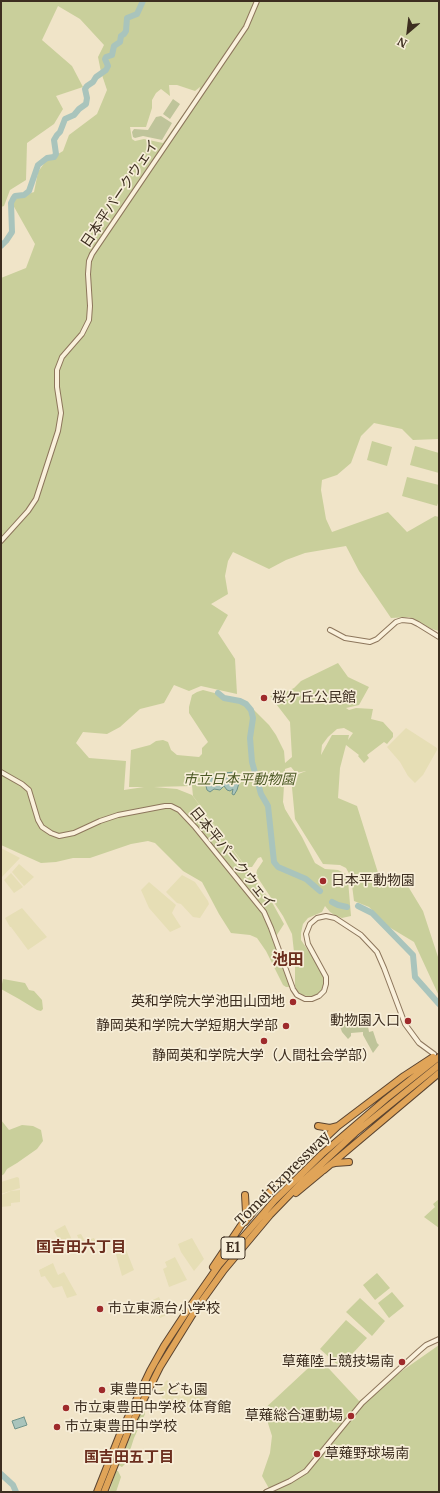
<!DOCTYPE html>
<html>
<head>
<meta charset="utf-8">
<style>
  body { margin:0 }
  #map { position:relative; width:440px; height:1493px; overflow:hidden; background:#f0e4c8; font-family:Merriweather,serif }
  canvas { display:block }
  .frame { position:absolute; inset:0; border:2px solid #3d2e20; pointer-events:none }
  .north { position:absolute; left:388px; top:12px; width:40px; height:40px; -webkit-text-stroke:3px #f7eed8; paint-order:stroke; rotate:208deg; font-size:11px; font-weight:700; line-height:16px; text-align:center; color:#3d2e20 }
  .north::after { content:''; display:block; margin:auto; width:14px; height:18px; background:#3d2e20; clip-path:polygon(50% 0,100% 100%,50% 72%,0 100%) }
</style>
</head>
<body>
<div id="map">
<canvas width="440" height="1493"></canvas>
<div class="frame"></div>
<div class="north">N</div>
</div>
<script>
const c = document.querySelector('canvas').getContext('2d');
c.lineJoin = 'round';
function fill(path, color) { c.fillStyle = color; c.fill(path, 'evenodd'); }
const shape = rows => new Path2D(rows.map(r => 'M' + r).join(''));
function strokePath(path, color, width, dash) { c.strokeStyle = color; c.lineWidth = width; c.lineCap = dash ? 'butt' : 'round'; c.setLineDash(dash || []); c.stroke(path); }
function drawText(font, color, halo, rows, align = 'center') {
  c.font = font + ' Merriweather,"Noto Sans JP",serif'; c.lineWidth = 3.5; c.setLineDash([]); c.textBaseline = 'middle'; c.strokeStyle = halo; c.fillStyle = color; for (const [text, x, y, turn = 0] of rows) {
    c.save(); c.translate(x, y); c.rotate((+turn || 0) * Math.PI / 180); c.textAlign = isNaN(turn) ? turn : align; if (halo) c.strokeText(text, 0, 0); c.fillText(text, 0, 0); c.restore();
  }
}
const farmland = shape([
  [406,728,437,748,437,750,423,775,415,783,408,776,400,762,387,747],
  [1,848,20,858,2,877,1,875],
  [19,864,34,877,24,886,12,872],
  [11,873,23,887,14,893,4,880],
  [182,875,195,882,208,901,209,904,200,918,193,917,181,904,177,903,166,892],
  [149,882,176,905,172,913,181,927,170,932,149,908,141,890],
  [22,908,47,937,28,950,11,927,10,927,5,918],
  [17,1177,19,1178,20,1188,1,1194,1,1182],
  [20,1190,20,1202,11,1203,11,1206,1,1207,1,1195,11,1191],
  [65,1225,74,1244,64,1249,54,1231],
  [81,1234,85,1241,94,1238,97,1245,83,1250,77,1235],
  [192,1238,204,1259,194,1271,181,1252,178,1244],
  [125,1247,134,1270,122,1276,115,1251],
  [175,1257,187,1280,169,1287,163,1269,167,1267,165,1262],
  [53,1263,57,1273,46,1278,45,1276,41,1277,39,1270],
  [64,1272,77,1295,67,1298,62,1286,53,1288,46,1278,57,1273,58,1275],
  [159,1297,167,1315,160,1318,151,1301],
  [167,1380,181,1397,187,1392,191,1395,200,1388,207,1397,197,1404,200,1410,191,1415,184,1402,176,1406,175,1405,168,1408,159,1392,162,1385]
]);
const green = shape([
  [1,1,439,1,439,439,413,440,402,429,374,423,361,436,351,463,337,475,322,480,321,490,326,519,332,532,388,512,407,532,435,516,439,517,439,631,432,629,409,617,391,618,359,571,346,546,305,553,286,560,269,569,233,552,228,561,225,576,228,594,211,604,228,615,218,633,235,659,237,694,201,686,189,691,174,685,164,703,140,709,120,727,107,734,83,732,76,743,89,758,126,761,124,790,144,787,129,787,131,750,150,745,156,741,163,740,168,742,171,750,177,755,199,757,202,754,202,748,208,742,193,719,189,713,189,707,192,695,197,692,203,690,245,701,269,725,276,735,284,751,285,763,292,757,290,722,270,696,286,692,294,688,301,681,338,663,348,677,369,687,359,705,346,708,349,710,356,708,373,709,371,719,383,722,393,733,393,737,387,744,384,742,367,755,369,758,364,763,358,756,359,755,346,745,340,768,338,798,357,806,380,879,403,878,423,911,439,960,439,996,414,942,389,927,369,907,354,901,351,877,346,868,340,865,323,864,295,819,291,777,306,771,296,773,291,767,285,769,283,802,285,809,302,837,315,863,325,869,338,870,346,874,348,880,351,916,342,918,336,916,330,912,325,906,322,912,308,918,303,924,301,933,301,940,320,968,323,974,324,983,321,992,311,997,303,995,298,992,295,986,295,961,292,934,283,916,256,875,257,870,263,861,261,857,258,858,252,867,246,867,193,796,192,786,154,787,177,789,192,795,273,904,284,924,273,941,289,984,289,987,286,987,283,985,266,951,257,938,250,935,231,933,219,914,202,882,183,871,155,843,148,841,131,844,90,858,73,858,56,862,41,863,1,845,1,278,26,268,35,244,13,205,14,199,34,192,38,172,45,162,63,151,69,135,97,114,107,90,101,72,98,57,104,45,80,19,58,6,42,40,72,66,83,87,56,96,63,109,54,124,27,143,26,180,10,190,4,206,1,207],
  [169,85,177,85,195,91,200,87,199,92,163,143,144,139,135,141,132,139,130,127,146,127,152,108,152,100,156,93,161,89,170,96],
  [344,728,353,733,348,740,349,735,332,735,321,755,322,745,328,737,337,729],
  [372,441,392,447,387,466,367,460],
  [415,446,439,453,439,473,410,465],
  [407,477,439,485,439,500,437,506,402,496],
  [3,979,25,983,29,990,34,991,42,1000,43,1009,41,1011,37,1010,19,999,1,989],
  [1,1120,9,1130,22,1125,33,1126,41,1130,43,1141,37,1149,17,1163,7,1169,4,1174,1,1176],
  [439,1199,439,1228,424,1217,435,1207,433,1204],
  [377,1273,390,1288,375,1300,363,1285],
  [392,1292,404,1306,389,1318,378,1303],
  [360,1298,385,1321,372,1336,346,1312],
  [346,1320,367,1338,340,1367,320,1349],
  [439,1345,439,1492,271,1492,262,1476,270,1453,272,1436,267,1420,260,1413,319,1358,359,1401],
  [142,1410,144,1410,145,1414,134,1438,126,1463,122,1467,118,1465],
  [116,1471,118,1471,121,1477,116,1492,109,1492]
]);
const cemetery = shape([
  [173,99,180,104,170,119,163,114],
  [161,116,172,123,162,140,143,136,135,138,133,137,132,132,134,129,148,130,156,117],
  [349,1014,358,1016,366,1015,369,1032,373,1031,377,1043,379,1045,373,1053,363,1035,363,1032,351,1033,351,1036,348,1039,342,1032,339,1024,346,1019]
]);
const water = shape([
  [235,772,238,775,239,783,237,790,234,795,232,794,233,789,230,791,227,790,224,786,220,790,214,789,210,792,207,790,206,786,208,777,214,774,235,772],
  [24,1417,27,1425,15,1429,12,1421,24,1417]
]);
const river = shape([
  [1,246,6,241,12,232,11,203,13,199,15,196,24,195,29,191,38,165,47,158,54,157,56,154,54,140,57,135,60,132,65,119,74,115,79,109,86,104,87,98,85,89,87,86,93,82,96,77,106,70,108,66,105,59,106,57,112,55,114,46,120,42,121,36,124,34,126,31,127,18,137,14,143,1],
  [218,693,224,698,240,701,246,704,251,710,253,718,250,738,252,762,261,794,268,806,274,862,278,867,306,879,320,891],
  [332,902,338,905,347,907],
  [358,906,372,913,413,955,415,977,439,1004],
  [1,1474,13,1485,16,1492]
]);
const minor = shape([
  [1,541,28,511,36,499,58,431,61,413,57,387,57,370,62,357,82,334,89,320,90,306,88,274,89,261,92,254,246,27,257,1],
  [330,630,345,638,370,642,377,639,396,622,402,620,412,621,418,624,439,637],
  [1,772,22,784,29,790,38,820,42,827,51,833,59,836,74,833,100,821,118,815,165,806,171,806,179,810,195,827,264,912,271,928,293,989,297,995,305,999,312,999,319,996,324,991,326,984,326,977,308,944,306,934,310,924,317,918,326,916,335,918,361,935,377,952,384,968,405,1024,419,1043,434,1054],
  [266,1492,290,1481,306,1471,362,1403,419,1351,426,1345,439,1339]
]);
const highway = shape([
  [318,1126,330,1128,338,1126,404,1076,433,1057],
  [324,1170,439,1073],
  [296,1193,331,1164,335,1163,349,1162],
  [245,1222,267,1195,287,1174,338,1126],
  [213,1267,244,1221,246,1212,245,1195],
  [97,1492,120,1434,150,1371,164,1346,189,1308,219,1265,275,1200,322,1154,386,1099,439,1057],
  [104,1492,129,1429,160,1367,196,1309,224,1270,270,1215,302,1182,355,1133,439,1065]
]);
const markers = [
  [264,698,4,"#9e2a2b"],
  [323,881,4,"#9e2a2b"],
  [293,1002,4,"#9e2a2b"],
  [408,1021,4,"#9e2a2b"],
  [286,1026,4,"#9e2a2b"],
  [264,1041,4,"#9e2a2b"],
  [100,1309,4,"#9e2a2b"],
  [402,1362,4,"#9e2a2b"],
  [102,1390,4,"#9e2a2b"],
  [66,1408,4,"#9e2a2b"],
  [351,1416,4,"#9e2a2b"],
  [57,1427,4,"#9e2a2b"],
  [317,1454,4,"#9e2a2b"]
];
const shields = [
  [233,1248,24]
];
const shieldNames = [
  ["E1",233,1248]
];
const streetNames = [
  ["日本平パークウェイ",120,194,-56],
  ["日本平パークウェイ",232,858,51],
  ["Tomei Expressway",283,1179,-45]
];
const poiNames = [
  ["桜ケ丘公民館",272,698],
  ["日本平動物園",331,881],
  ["英和学院大学池田山団地",285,1002,"right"],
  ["動物園入口",400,1021,"right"],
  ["静岡英和学院大学短期大学部",278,1026,"right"],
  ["静岡英和学院大学（人間社会学部）",264,1056,"center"],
  ["市立東源台小学校",108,1309],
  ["草薙陸上競技場南",394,1362,"right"],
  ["東豊田こども園",110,1390],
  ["市立東豊田中学校 体育館",74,1408],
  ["草薙総合運動場",343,1416,"right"],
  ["市立東豊田中学校",65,1427],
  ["草薙野球場南",325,1454]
];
const parkNames = [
  ["市立日本平動物園",239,780]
];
const neighbourhoodNames = [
  ["国吉田六丁目",81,1248],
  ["国吉田五丁目",129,1458]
];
const quarterNames = [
  ["池田",288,960]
];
fill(farmland, '#e6deb5');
fill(green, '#c9cf9b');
fill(cemetery, '#bfc49a');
fill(water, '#a9c4bc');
strokePath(water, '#6f938a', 1);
strokePath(river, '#a9c4bc', 6);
strokePath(minor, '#8d765c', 6);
strokePath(highway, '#5b4430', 8);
strokePath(minor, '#faf1dc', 4);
strokePath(highway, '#e0a458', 6);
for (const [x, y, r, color] of markers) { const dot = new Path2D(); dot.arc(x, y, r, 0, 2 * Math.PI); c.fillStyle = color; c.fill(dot); strokePath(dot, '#f7eed8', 1.5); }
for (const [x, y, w] of shields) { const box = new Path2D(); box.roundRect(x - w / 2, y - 11, w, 22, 3); c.fillStyle = '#f7eed8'; c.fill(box); strokePath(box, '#3d2e20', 1); }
drawText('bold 13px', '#3d2e20', null, shieldNames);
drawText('14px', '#3d2e20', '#f7eed8', streetNames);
drawText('14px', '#3d2e20', '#f7eed8', poiNames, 'left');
drawText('italic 14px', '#4d5a26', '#f7eed8', parkNames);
drawText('bold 15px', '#6b2e1e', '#f7eed8', neighbourhoodNames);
drawText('bold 16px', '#6b2e1e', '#f7eed8', quarterNames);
</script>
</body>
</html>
